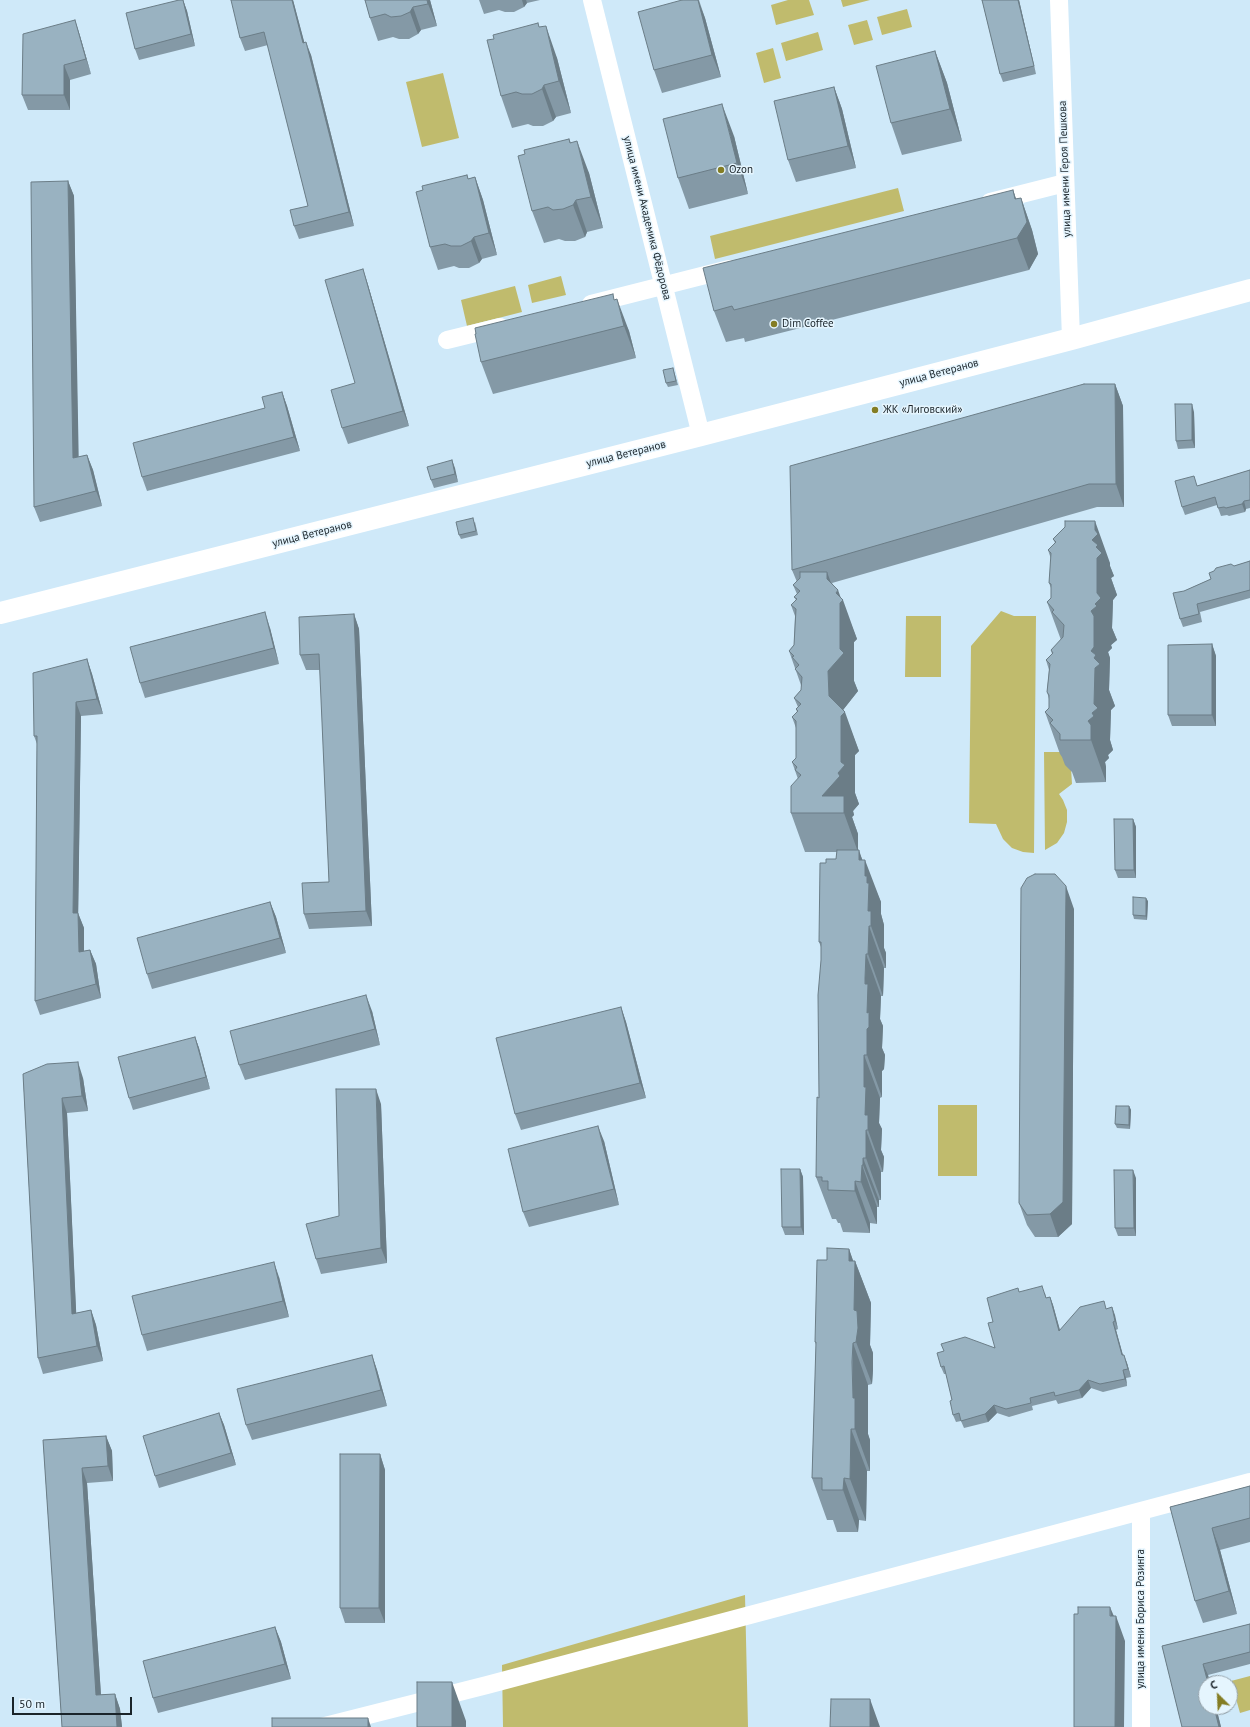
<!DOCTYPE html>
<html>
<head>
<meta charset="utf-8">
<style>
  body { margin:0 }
  #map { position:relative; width:1250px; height:1727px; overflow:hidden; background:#cfe9f9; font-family:"PT Sans",sans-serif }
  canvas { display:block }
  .north { position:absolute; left:1198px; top:1675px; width:40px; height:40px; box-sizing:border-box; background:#e5f5fe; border:1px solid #94a1a9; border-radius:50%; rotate:336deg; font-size:11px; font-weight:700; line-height:16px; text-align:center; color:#1a242a }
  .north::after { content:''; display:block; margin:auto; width:14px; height:18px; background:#847d24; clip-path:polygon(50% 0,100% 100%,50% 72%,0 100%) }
  .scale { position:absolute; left:12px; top:1697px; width:120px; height:18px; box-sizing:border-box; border:2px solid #1a242a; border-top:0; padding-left:5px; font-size:12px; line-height:14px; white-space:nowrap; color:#1a242a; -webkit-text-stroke:3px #e5f5fe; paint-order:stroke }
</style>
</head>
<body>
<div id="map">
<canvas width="1250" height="1727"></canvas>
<div class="north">С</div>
<div class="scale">50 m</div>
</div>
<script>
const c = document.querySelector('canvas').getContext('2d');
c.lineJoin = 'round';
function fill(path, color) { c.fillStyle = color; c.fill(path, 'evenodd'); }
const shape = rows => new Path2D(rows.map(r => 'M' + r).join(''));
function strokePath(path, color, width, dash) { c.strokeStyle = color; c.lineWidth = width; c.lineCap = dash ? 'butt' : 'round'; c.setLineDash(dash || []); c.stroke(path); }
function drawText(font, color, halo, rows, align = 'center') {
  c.font = font + ' "PT Sans",sans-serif'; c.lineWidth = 3; c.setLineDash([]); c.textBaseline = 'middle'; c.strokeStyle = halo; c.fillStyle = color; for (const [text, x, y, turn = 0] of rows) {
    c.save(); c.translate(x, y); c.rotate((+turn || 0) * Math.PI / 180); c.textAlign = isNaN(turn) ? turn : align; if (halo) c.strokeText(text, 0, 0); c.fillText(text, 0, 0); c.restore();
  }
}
const green = shape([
  [788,0,809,0,814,15,776,25,771,5],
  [841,0,870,0,843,7],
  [907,9,912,27,882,35,877,17],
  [867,20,873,40,854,45,848,25],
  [818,32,823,50,786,61,781,43],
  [773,48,781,78,764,83,756,53],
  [443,73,459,138,422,147,406,82],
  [898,188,904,211,715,259,710,236],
  [561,276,566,295,532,303,528,285],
  [515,286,522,312,467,326,461,300],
  [1001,611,1014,616,1036,616,1034,853,1023,852,1012,848,1003,839,996,824,969,823,971,646],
  [906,616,941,616,941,677,905,677],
  [1044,752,1070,752,1072,784,1059,794,1063,800,1067,810,1067,822,1064,833,1057,843,1045,850],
  [938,1105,977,1105,977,1176,938,1176],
  [745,1595,748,1727,503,1727,502,1665],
  [1250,1676,1250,1710,1240,1713,1231,1681]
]);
const minor = shape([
  [592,0,701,435],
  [1059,0,1071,339],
  [990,202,1065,183],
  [591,304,729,269],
  [447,340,500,327],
  [1141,1511,1141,1727],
  [321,1727,487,1685,1250,1482]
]);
const tertiary = shape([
  [0,613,701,435,1071,339,1250,290]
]);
const wall = shape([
  [183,0,187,11,195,46,139,60,135,49],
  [293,0,304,42,311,55,354,226,299,239,294,226,308,206,268,45,245,51,240,38],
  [365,0,430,0,437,26,421,30,418,34,409,39,399,39,393,37,378,41,370,18],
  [479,0,540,0,527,3,524,7,514,12,505,12,499,10,484,14],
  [682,0,699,0,705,18,721,77,662,93,654,70],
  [982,0,1019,0,1036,74,1003,82,1000,74],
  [75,20,80,36,91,74,70,80,70,110,28,110,22,95],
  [539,27,557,58,571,113,556,117,553,121,543,126,533,126,528,124,512,128,501,96],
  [935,51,947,83,962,141,902,155,891,123],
  [834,87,842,109,856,168,796,182,788,160],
  [734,136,748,194,689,209,678,178],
  [569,139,571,143,589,173,603,228,587,232,585,237,575,241,565,241,559,239,544,243,532,211,525,154],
  [467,175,468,179,475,177,483,200,497,255,482,259,479,263,469,268,459,268,454,266,438,270,430,247,423,190],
  [68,181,74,196,78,457,87,455,93,470,102,506,40,522,34,507],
  [1013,190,1016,199,1021,198,1032,230,1038,254,1029,270,745,342,744,338,726,342,714,311],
  [363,269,368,285,409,426,348,444,342,428,355,383],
  [614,300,629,331,636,358,493,394,481,362],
  [673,368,678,385,668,387,666,383],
  [1115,384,1123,406,1124,507,1097,507,832,583,841,599,857,639,854,642,854,681,858,691,843,710,859,751,855,755,855,793,859,804,853,811,854,815,852,817,858,834,858,850,881,902,881,914,884,925,884,948,886,953,886,968,884,968,883,996,881,996,880,1019,883,1026,882,1048,885,1055,884,1069,882,1071,882,1097,880,1098,879,1123,882,1129,881,1150,884,1157,883,1172,881,1172,881,1200,879,1200,879,1207,877,1207,877,1224,870,1223,870,1233,843,1232,840,1223,838,1223,836,1219,832,1219,816,1177,819,1098,821,960,821,947,819,942,826,863,836,859,837,852,805,852,791,813,798,779,792,762,796,758,796,728,792,717,797,712,796,709,798,707,794,698,801,690,802,688,789,651,794,645,795,616,791,605,796,600,794,597,797,594,793,585,797,582,792,570],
  [282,392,287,406,300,451,147,491,142,477,265,408],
  [1194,412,1195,448,1178,449,1176,441],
  [452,460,458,482,434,488,431,480],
  [1250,470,1250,508,1246,509,1245,512,1229,516,1227,515,1221,516,1217,505,1185,515,1182,507,1197,486],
  [475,522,478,535,461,539,459,535],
  [1053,539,1110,563,1110,566,1114,576,1111,578,1117,595,1113,600,1112,628,1117,640,1111,645,1112,648,1108,652,1110,658,1109,690,1115,706,1111,710,1110,740,1113,750,1108,755,1109,758,1105,762,1106,767,1106,782,1076,783,1072,772,1065,765,1062,757,1060,754,1045,712,1049,708,1049,699,1047,692,1049,670,1046,660,1052,654,1051,650,1061,640,1047,602,1051,598,1051,588,1049,583,1051,559,1048,550,1055,543],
  [1250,561,1250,598,1200,612,1202,622,1183,627,1180,619,1184,591,1211,579,1234,566],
  [354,614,359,629,372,926,309,929,304,914,329,882,320,670,306,670,300,655],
  [270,628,279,664,145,698,140,683],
  [1212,644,1216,656,1216,726,1172,726,1168,715],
  [87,659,92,674,103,714,81,716,78,913,84,928,84,951,90,950,96,964,101,998,40,1015,35,1001,37,744,34,736],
  [1133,819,1136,827,1136,878,1118,878,1115,870],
  [1148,901,1147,920,1134,919,1133,915],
  [270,902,276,917,286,953,152,989,147,974],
  [1074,909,1072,1224,1058,1237,1035,1237,1027,1225,1019,1203],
  [621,1007,626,1022,646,1098,521,1130,515,1114],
  [372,1011,380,1045,245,1080,239,1065],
  [195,1037,199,1048,210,1089,133,1110,129,1098],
  [23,1074,83,1078,88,1111,67,1113,76,1313,91,1310,96,1325,103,1361,43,1374,38,1358],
  [381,1104,387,1263,321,1274,316,1259,339,1216],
  [1129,1106,1131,1110,1130,1129,1117,1128,1115,1124],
  [604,1141,619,1205,529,1227,523,1212],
  [800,1169,803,1177,804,1235,785,1235,782,1227],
  [1136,1178,1136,1236,1118,1236,1115,1228],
  [849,1249,853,1261,855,1261,871,1303,870,1345,873,1353,873,1370,872,1384,868,1385,868,1434,870,1440,870,1471,867,1471,866,1521,859,1520,858,1532,837,1532,833,1520,827,1520,812,1478,816,1345,815,1342,827,1260],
  [279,1277,289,1317,147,1351,142,1335],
  [1019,1292,1045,1293,1046,1298,1050,1297,1053,1305,1060,1330,1107,1309,1112,1307,1118,1329,1116,1330,1123,1355,1127,1363,1131,1377,1126,1378,1127,1386,1103,1392,1091,1388,1082,1398,1058,1404,1056,1400,1032,1406,1033,1410,1009,1417,997,1413,988,1422,964,1428,961,1421,956,1422,953,1415,952,1400,946,1374,944,1374,941,1367,995,1348,993,1322],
  [372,1355,377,1370,387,1406,252,1440,246,1425],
  [219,1413,224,1425,236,1465,159,1488,155,1476],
  [106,1436,112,1451,113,1481,87,1483,101,1695,115,1694,120,1709,122,1727,62,1727,43,1440],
  [380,1454,385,1470,385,1623,345,1623,340,1608],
  [1250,1486,1250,1542,1220,1550,1237,1614,1203,1623,1195,1601,1170,1507],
  [1250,1624,1250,1664,1208,1675,1210,1683,1206,1683,1216,1707,1221,1727,1182,1727,1162,1646],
  [275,1627,281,1642,291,1679,158,1713,153,1698]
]);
const shadedWall = shape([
  [183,0,187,11,195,46,191,34],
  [292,0,293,0,308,56,303,43],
  [427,0,430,0,437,26,428,4],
  [522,0,526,0,527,3,524,7],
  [698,0,705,18,721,77,712,55],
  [1018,0,1019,0,1036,74,1034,66],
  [413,7,421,30,418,34,410,12],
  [75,20,80,36,91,74,86,59],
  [546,26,557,58,571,113,559,81],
  [306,42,311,55,354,226,349,212],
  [935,51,947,83,962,141,950,109],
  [64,65,70,80,70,110,64,95],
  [544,85,556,117,553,121,542,89],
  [834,87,842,109,856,168,848,146],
  [722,104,734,136,748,194,737,163],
  [577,141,589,173,603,228,591,197],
  [475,177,483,200,497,255,489,233],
  [68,181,74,196,79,474,73,458],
  [1013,190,1024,222,1021,198,1032,230,1038,254,1029,270,1017,238,1015,199],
  [576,200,587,232,585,237,573,205],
  [474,237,482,259,479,263,471,241],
  [363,269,368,285,409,426,403,411],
  [617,299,629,331,636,358,624,326],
  [1115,384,1123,406,1124,507,1116,484],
  [282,392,287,406,300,451,294,437],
  [1192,404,1194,412,1195,448,1192,440],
  [87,455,93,470,102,506,96,491],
  [452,460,455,468,458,482,455,474],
  [1244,501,1246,509,1245,512,1242,504],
  [1095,521,1110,563,1110,566,1114,576,1111,578,1117,595,1113,600,1112,628,1117,640,1111,645,1112,648,1108,652,1110,658,1109,690,1115,706,1111,710,1110,740,1113,750,1108,755,1109,758,1105,762,1106,767,1106,782,1091,740,1088,721,1092,713,1094,704,1091,651,1091,611,1095,604,1097,593,1092,540,1095,530],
  [827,572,840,607,836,593,838,590,842,601,843,600,857,639,854,642,854,681,858,691,843,710,845,712,859,751,855,755,855,793,859,804,853,811,854,815,852,817,858,834,858,852,844,813,822,796,838,773,841,762,829,696,828,671,840,649,827,579],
  [265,612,270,628,279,664,274,648],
  [354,614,359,629,372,926,366,911],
  [1212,644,1216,656,1216,726,1212,715],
  [87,659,92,674,103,714,97,699],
  [76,702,81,716,78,928,73,913],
  [1133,819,1136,827,1136,878,1134,870],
  [859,850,865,868,865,860,881,902,881,914,884,925,884,948,886,953,886,968,871,926,868,911,867,883,859,860],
  [1066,886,1074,909,1072,1224,1058,1237,1050,1214],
  [1146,898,1148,901,1147,920,1146,916],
  [270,902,276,917,286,953,280,938],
  [78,913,84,928,84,967,79,952],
  [869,926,884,968,883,996,868,954],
  [90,950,96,964,101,998,96,984],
  [866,954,881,996,880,1019,883,1026,882,1048,885,1055,884,1069,882,1071,882,1097,867,1055,867,1013,865,978],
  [366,995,372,1011,380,1045,375,1029],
  [621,1007,626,1022,646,1098,640,1083],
  [195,1037,199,1048,210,1089,206,1077],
  [864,1055,880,1098,879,1123,882,1129,881,1150,884,1157,883,1172,868,1130,865,1115,864,1087],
  [78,1062,83,1078,88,1111,82,1096],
  [376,1089,381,1104,387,1263,381,1248],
  [62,1098,67,1113,77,1330,72,1314],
  [1129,1106,1131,1110,1130,1129,1129,1125],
  [598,1126,604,1141,619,1205,614,1189],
  [866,1130,881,1172,881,1200,866,1158],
  [863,1158,879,1200,879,1207,863,1165],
  [862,1165,877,1207,877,1224,861,1182],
  [800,1169,803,1177,804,1235,801,1227],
  [1133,1170,1136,1178,1136,1236,1134,1228],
  [855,1181,870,1223,870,1233,855,1191],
  [849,1249,855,1266,855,1261,871,1303,870,1345,873,1353,873,1370,872,1384,856,1342,854,1310,849,1261],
  [274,1262,279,1277,289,1317,283,1301],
  [1050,1297,1053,1305,1062,1338,1059,1331],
  [1112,1307,1115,1315,1118,1329,1115,1321],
  [91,1310,96,1325,103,1361,97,1346],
  [1113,1322,1116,1330,1125,1363,1122,1355],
  [853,1343,868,1385,868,1434,870,1440,870,1471,855,1429,853,1398],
  [372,1355,377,1370,387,1406,381,1390],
  [1124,1355,1127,1363,1131,1377,1128,1369],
  [1123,1370,1126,1378,1127,1386,1125,1379],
  [1088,1380,1091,1388,1082,1398,1079,1390],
  [994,1405,997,1413,988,1422,985,1414],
  [219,1413,224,1425,236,1465,231,1453],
  [851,1429,867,1471,866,1521,850,1479],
  [106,1436,112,1451,113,1481,108,1466],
  [380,1454,385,1470,385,1623,379,1608],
  [82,1468,87,1483,102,1711,96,1695],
  [844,1478,859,1520,858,1532,843,1490],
  [1212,1528,1220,1550,1237,1614,1229,1591],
  [1110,1607,1116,1621,1116,1616,1125,1641,1124,1727,1115,1727],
  [275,1627,281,1642,291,1679,285,1664],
  [1203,1664,1208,1675,1210,1683,1208,1683],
  [452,1682,466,1721,466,1727,452,1727],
  [115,1694,120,1709,122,1727,117,1727],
  [870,1699,880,1727,870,1727],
  [1214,1707,1216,1707,1221,1727,1219,1727],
  [368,1718,371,1727,368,1727]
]);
const building = shape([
  [179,0,183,0,191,34,135,49,126,13,179,0],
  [231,0,292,0,303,43,306,42,349,212,294,226,290,210,308,206,264,32,240,38,231,0],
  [365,0,427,0,428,4,413,7,410,12,401,16,391,17,385,14,370,18,365,0],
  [682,0,698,0,712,55,654,70,638,12,682,0],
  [982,0,1018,0,1034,66,1000,74,982,0],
  [75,20,86,59,64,65,64,95,22,95,23,34,75,20],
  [538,23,539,27,546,26,559,81,544,85,542,89,532,94,522,94,516,92,501,96,487,40,494,39,493,35,538,23],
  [935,51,950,109,891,123,876,66,935,51],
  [834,87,848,146,788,160,774,101,834,87],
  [722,104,737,163,678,178,663,119,722,104],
  [569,139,570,143,577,141,591,197,576,200,573,205,563,209,553,210,548,207,532,211,518,156,525,154,524,150,569,139],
  [467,175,468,179,475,177,489,233,474,237,471,241,461,246,451,246,445,244,430,247,416,192,423,190,422,186,467,175],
  [68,181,73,458,87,455,96,491,34,507,31,182,68,181],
  [1013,190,1015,199,1021,198,1027,222,1017,238,734,310,732,306,714,311,703,268,1013,190],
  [363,269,403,411,342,428,331,390,355,383,325,280,363,269],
  [613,294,614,300,617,299,624,326,481,362,475,334,476,334,475,328,613,294],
  [673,368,676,381,666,383,663,370,673,368],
  [1084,384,1115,384,1116,484,1089,484,792,570,790,466,1084,384],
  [282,392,294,437,142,477,133,443,265,408,262,397,282,392],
  [1175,404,1192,404,1192,440,1176,441,1175,404],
  [452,460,455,474,431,480,427,467,452,460],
  [1250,470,1250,500,1244,501,1242,504,1226,508,1224,507,1218,508,1215,497,1182,507,1175,481,1194,476,1197,486,1250,470],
  [473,518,476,531,459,535,456,522,473,518],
  [1065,521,1095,521,1095,530,1098,534,1092,540,1098,545,1096,547,1102,553,1097,558,1097,593,1101,598,1095,604,1097,606,1091,611,1094,616,1094,647,1091,651,1096,655,1094,658,1100,664,1095,668,1094,704,1098,708,1092,713,1094,716,1088,721,1091,725,1091,740,1060,740,1060,734,1050,723,1053,720,1045,712,1049,708,1049,695,1047,692,1050,664,1046,660,1053,653,1051,650,1063,637,1064,625,1052,612,1054,610,1047,602,1051,598,1051,584,1049,583,1051,553,1048,550,1056,542,1053,539,1065,527,1065,521],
  [1250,561,1250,590,1197,604,1199,614,1180,619,1173,593,1184,591,1211,579,1209,573,1214,571,1216,568,1231,564,1234,566,1250,561],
  [800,572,827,572,827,579,838,590,836,593,843,600,840,603,840,649,844,653,828,671,829,696,845,712,841,716,841,762,845,765,838,773,840,776,822,796,844,796,844,813,791,813,791,786,801,775,795,770,797,767,792,762,796,758,796,721,792,717,798,711,796,709,801,704,794,698,801,690,802,677,795,669,799,665,792,657,794,656,789,651,794,645,796,609,791,605,797,599,794,597,800,591,793,585,800,578,800,572],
  [265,612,274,648,140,683,130,647,265,612],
  [354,614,366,911,304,914,302,883,329,882,319,654,300,655,299,617,354,614],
  [1212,644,1212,715,1168,715,1168,645,1212,644],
  [87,659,97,699,76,702,73,913,78,913,79,952,90,950,96,984,35,1001,37,736,34,736,33,673,87,659],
  [1114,819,1133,819,1134,870,1115,870,1114,819],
  [837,850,859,850,859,860,865,860,865,876,867,876,867,883,869,883,868,911,871,911,871,926,869,926,868,954,866,954,865,978,865,984,868,984,867,1013,869,1012,869,1027,867,1029,867,1055,864,1055,864,1087,866,1087,865,1115,868,1115,868,1130,866,1130,866,1158,863,1158,863,1165,862,1165,861,1182,855,1181,855,1191,828,1190,828,1181,822,1181,822,1177,816,1177,817,1097,819,1098,818,995,821,960,821,942,819,942,820,863,826,863,826,859,836,859,837,850],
  [1035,874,1055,874,1066,886,1063,1202,1050,1214,1027,1215,1019,1203,1021,888,1027,878,1035,874],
  [1133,897,1146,898,1146,916,1133,915,1133,897],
  [270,902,280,938,147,974,137,938,270,902],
  [366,995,375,1029,239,1065,230,1031,366,995],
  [621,1007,640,1083,515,1114,496,1038,621,1007],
  [195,1037,206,1077,129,1098,118,1057,195,1037],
  [78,1062,82,1096,62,1098,72,1314,91,1310,97,1346,38,1358,23,1074,47,1064,78,1062],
  [336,1089,376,1089,381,1248,316,1259,306,1224,339,1216,336,1089],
  [1116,1106,1129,1106,1129,1125,1115,1124,1116,1106],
  [598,1126,614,1189,523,1212,508,1149,598,1126],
  [781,1169,800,1169,801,1227,782,1227,781,1169],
  [1114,1170,1133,1170,1134,1228,1115,1228,1114,1170],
  [827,1248,849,1249,849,1261,855,1261,854,1310,857,1311,858,1328,856,1342,853,1343,852,1362,853,1398,855,1398,855,1429,851,1429,850,1479,844,1478,843,1490,822,1490,822,1478,812,1478,816,1342,815,1342,817,1260,827,1260,827,1248],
  [274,1262,283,1301,142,1335,132,1296,274,1262],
  [1042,1286,1046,1298,1050,1297,1059,1331,1080,1307,1104,1301,1106,1309,1112,1307,1115,1321,1113,1322,1122,1355,1124,1355,1128,1369,1123,1370,1125,1379,1100,1384,1088,1380,1079,1390,1055,1396,1054,1392,1030,1398,1031,1403,1006,1409,994,1405,985,1414,961,1421,959,1413,953,1415,950,1401,952,1400,944,1366,941,1367,937,1353,944,1351,941,1344,965,1337,995,1348,988,1323,993,1322,987,1298,1018,1288,1019,1292,1042,1286],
  [372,1355,381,1390,246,1425,237,1389,372,1355],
  [219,1413,231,1453,155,1476,143,1436,219,1413],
  [106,1436,108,1466,82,1468,96,1695,115,1694,117,1727,62,1727,43,1440,106,1436],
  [340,1454,380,1454,379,1608,340,1608,340,1454],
  [1250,1486,1250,1518,1212,1528,1229,1591,1195,1601,1170,1507,1250,1486],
  [1078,1607,1110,1607,1110,1616,1116,1616,1115,1727,1074,1727,1074,1614,1078,1614,1078,1607],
  [1250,1624,1250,1652,1203,1664,1208,1683,1206,1683,1206,1707,1214,1707,1219,1727,1182,1727,1162,1646,1250,1624],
  [275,1627,285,1664,153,1698,143,1661,275,1627],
  [417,1682,452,1682,452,1727,417,1727,417,1682],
  [831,1699,870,1699,870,1727,830,1727,831,1699],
  [272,1718,368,1718,368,1727,272,1727,272,1718]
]);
const markers = [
  [721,170,4,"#847d24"],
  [774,324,4,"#847d24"],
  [875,410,4,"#847d24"]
];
const streetNames = [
  ["улица имени Героя Пешкова",1065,169,-92],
  ["улица имени Академика Фёдорова",647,218,76],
  ["улица Ветеранов",939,373,-15],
  ["улица Ветеранов",626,454,-14],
  ["улица Ветеранов",312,534,-14],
  ["улица имени Бориса Розинга",1141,1619,-90]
];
const poiNames = [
  ["Ozon",729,170],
  ["Dim Coffee",782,324],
  ["ЖК «Лиговский»",883,410]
];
fill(green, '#c0bb6d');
strokePath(minor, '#fff', 18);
strokePath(tertiary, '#fff', 22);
fill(wall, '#8499a6');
fill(shadedWall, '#6b7d87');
fill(building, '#99b2c1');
strokePath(building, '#6b7d87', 1);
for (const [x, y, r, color] of markers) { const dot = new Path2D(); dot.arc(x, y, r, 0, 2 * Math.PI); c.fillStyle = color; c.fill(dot); strokePath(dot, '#e5f5fe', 1.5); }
drawText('11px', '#1a242a', '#e5f5fe', streetNames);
drawText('11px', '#1a242a', '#e5f5fe', poiNames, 'left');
</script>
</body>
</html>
